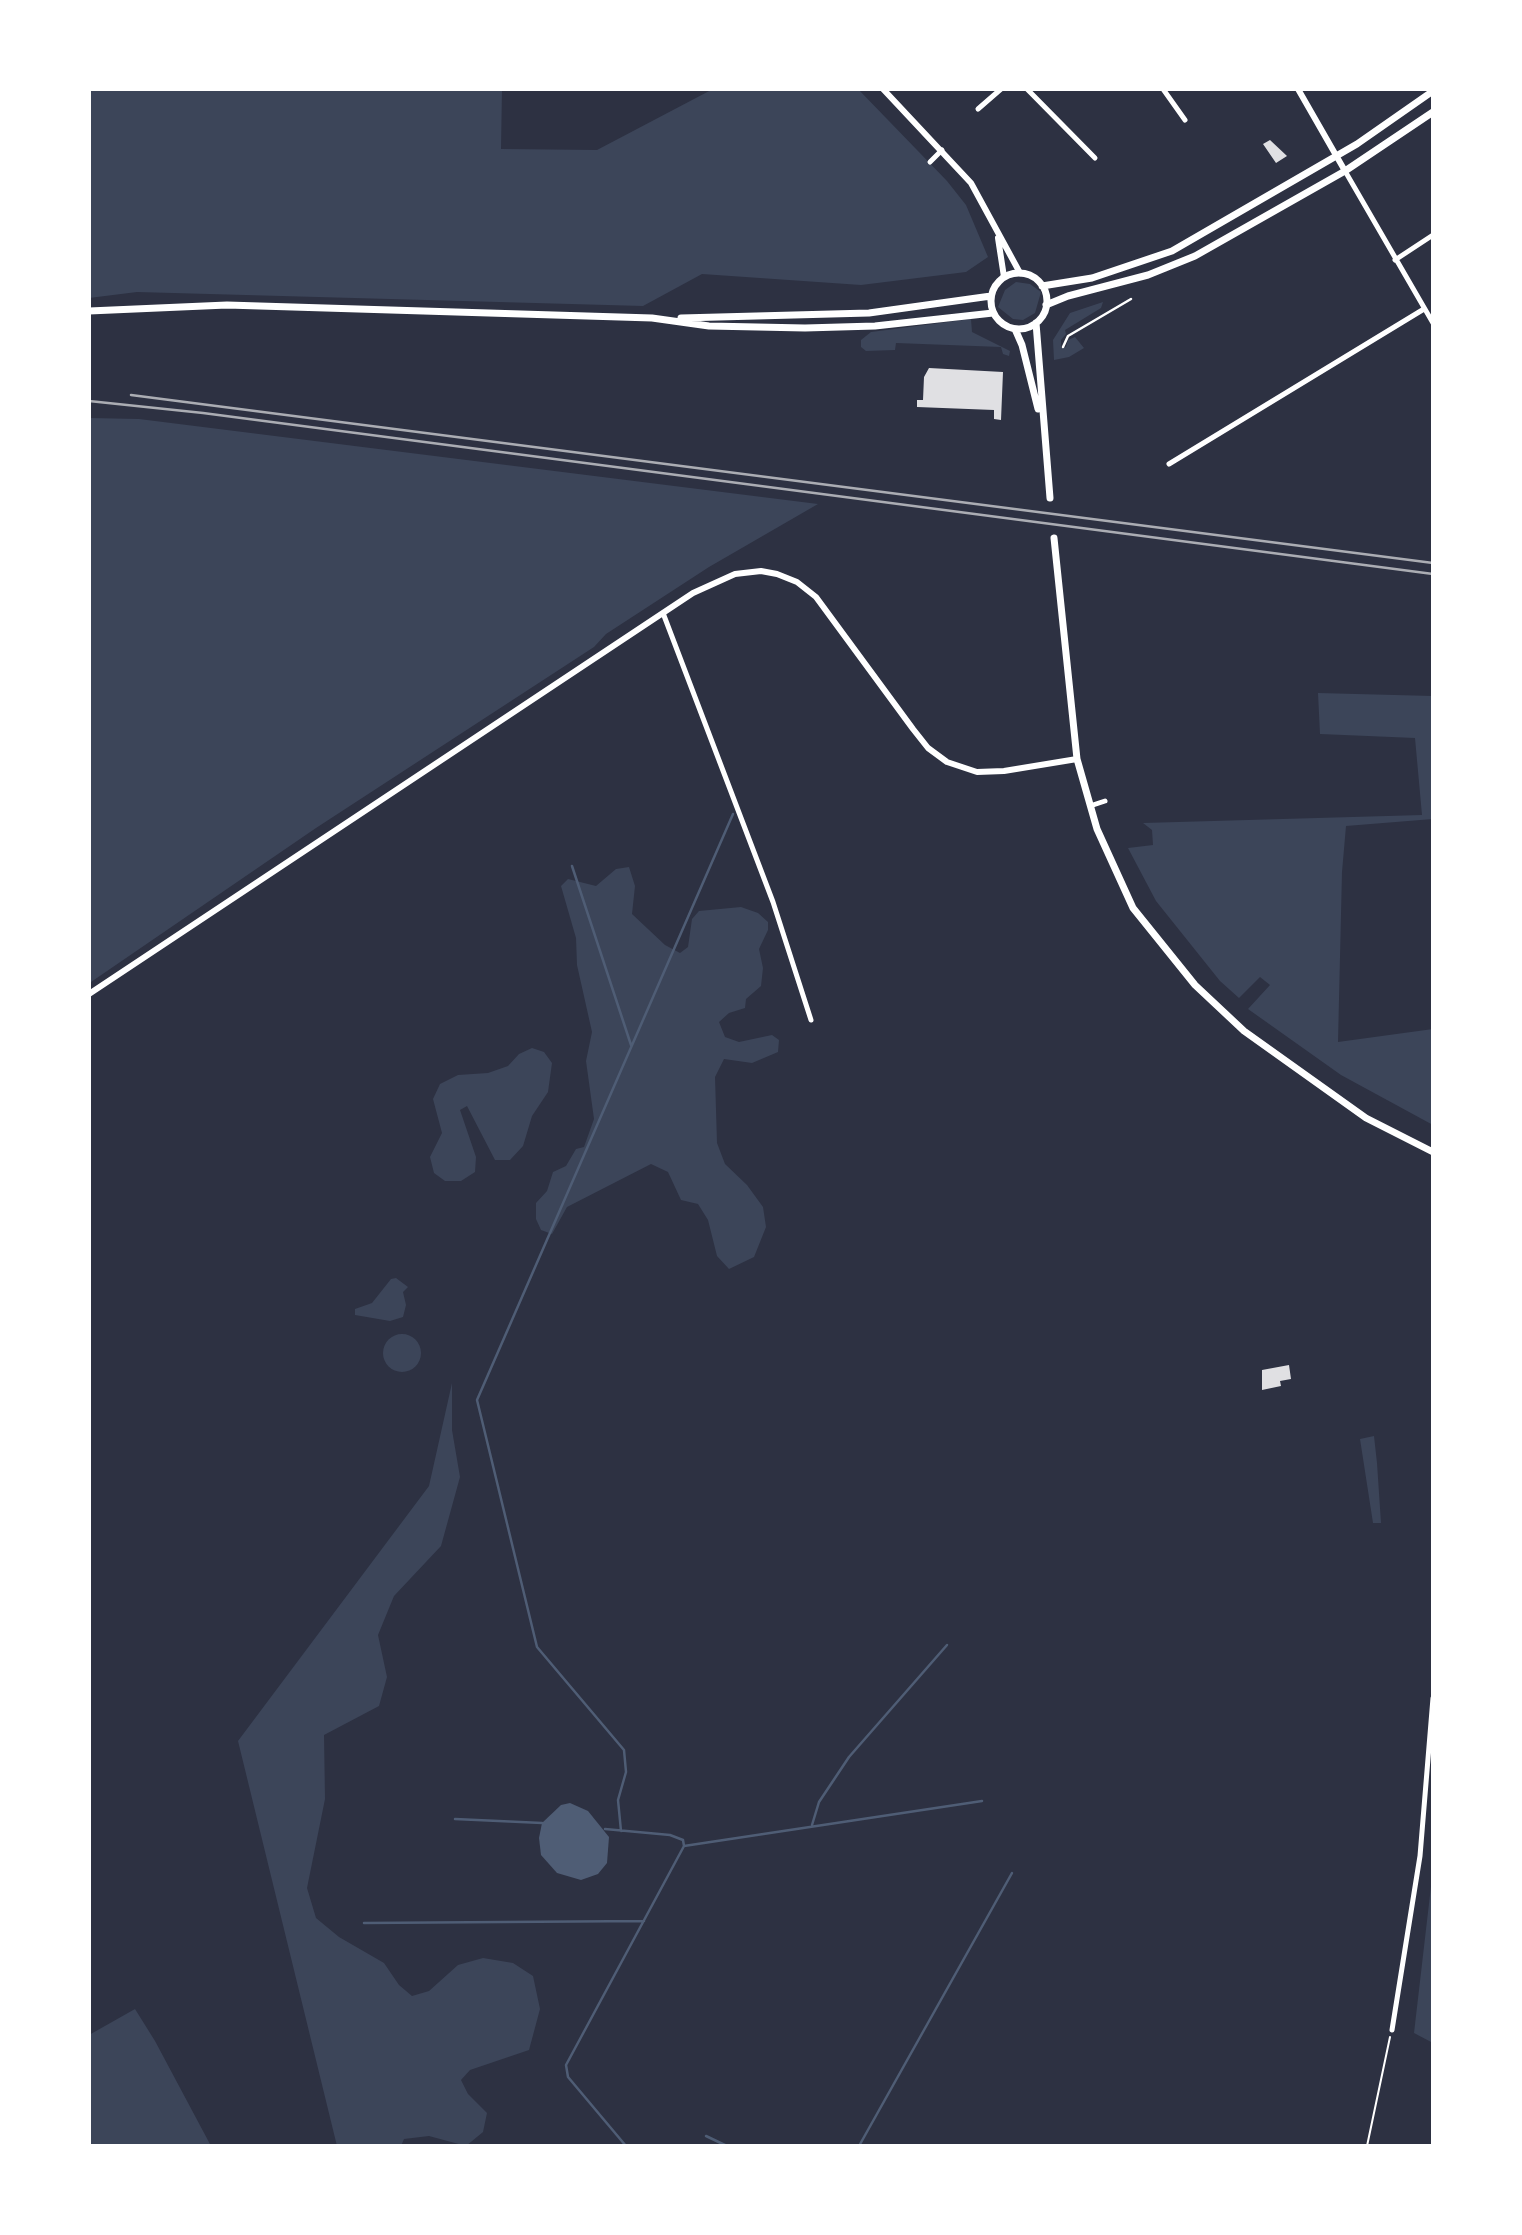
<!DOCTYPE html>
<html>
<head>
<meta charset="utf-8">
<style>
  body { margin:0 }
  #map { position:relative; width:1522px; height:2235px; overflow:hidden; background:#2d3142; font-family:Rubik,sans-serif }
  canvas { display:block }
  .frame { position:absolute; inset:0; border:91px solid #fff; pointer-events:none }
</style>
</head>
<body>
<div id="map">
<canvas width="1522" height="2235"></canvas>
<div class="frame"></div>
</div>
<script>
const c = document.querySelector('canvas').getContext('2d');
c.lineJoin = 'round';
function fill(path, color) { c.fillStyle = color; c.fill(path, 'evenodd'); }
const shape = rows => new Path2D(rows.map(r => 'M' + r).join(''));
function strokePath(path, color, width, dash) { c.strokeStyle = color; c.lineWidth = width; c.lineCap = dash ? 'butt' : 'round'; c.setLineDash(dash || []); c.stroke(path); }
const green = shape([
  [89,89,502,89,501,149,597,150,713,89,858,89,947,181,966,205,988,257,966,272,861,285,702,274,643,306,137,292,89,298],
  [1016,282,1030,284,1041,292,1035,313,1023,320,1013,319,998,307,1005,290],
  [1103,302,1101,308,1065,330,1066,334,1061,340,1061,348,1066,347,1068,340,1075,337,1084,348,1069,357,1054,360,1053,340,1070,313],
  [971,319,972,332,1010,351,1009,356,1003,354,1001,347,896,343,895,350,866,351,861,347,861,340,871,332],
  [89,418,139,419,818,504,709,567,606,634,594,647,316,828,91,982],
  [1318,693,1433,696,1433,819,1346,826,1342,872,1338,1042,1433,1029,1433,1125,1341,1075,1248,1009,1270,985,1260,977,1239,998,1220,981,1156,901,1128,848,1153,845,1152,830,1143,823,1422,815,1415,738,1320,734],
  [629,867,635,886,632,914,665,945,680,953,688,947,692,919,699,911,741,907,758,913,768,922,768,930,759,949,763,968,761,986,746,999,745,1008,729,1013,719,1022,725,1037,739,1042,772,1035,779,1040,778,1052,752,1063,724,1059,715,1077,717,1143,725,1164,747,1185,763,1207,766,1227,754,1257,729,1269,717,1256,708,1220,698,1204,681,1200,668,1172,651,1164,567,1207,552,1234,541,1230,536,1219,536,1203,547,1191,553,1172,566,1166,576,1149,584,1147,594,1119,586,1061,592,1032,577,965,576,938,561,886,568,879,596,886,616,869],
  [532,1048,544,1052,552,1063,548,1092,532,1116,523,1146,510,1160,495,1160,467,1106,460,1110,476,1157,475,1172,461,1181,445,1181,434,1173,430,1157,442,1133,433,1099,440,1084,458,1075,488,1073,508,1066,519,1054],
  [396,1278,408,1287,403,1292,406,1305,403,1317,390,1321,355,1315,355,1309,372,1303,391,1279],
  '383 1353a19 19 0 1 1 38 0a19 19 0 1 1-38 0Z',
  [452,1383,452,1430,460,1477,441,1546,394,1596,378,1635,387,1677,379,1706,324,1735,325,1799,307,1888,316,1918,339,1937,384,1963,399,1985,412,1996,429,1991,458,1965,483,1958,513,1963,533,1976,540,2009,529,2050,470,2070,461,2080,468,2094,487,2113,483,2132,466,2146,429,2136,404,2139,401,2146,337,2146,238,1741,429,1486],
  [1374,1436,1377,1463,1381,1523,1373,1523,1360,1439],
  [1433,1869,1433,2043,1414,2033],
  [135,2009,155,2041,211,2146,89,2146,89,2035]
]);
const water = shape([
  [570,1803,588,1811,609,1837,607,1863,598,1874,581,1880,557,1873,541,1855,539,1838,542,1823,561,1805]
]);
const stream = shape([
  [572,866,631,1045],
  [455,1819,542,1823],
  [812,1825,819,1802,849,1757,947,1645],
  [605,1829,670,1835,683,1840,684,1846,566,2065,568,2077,626,2146],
  [621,1831,618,1800,626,1772,624,1750,537,1647,477,1400,733,814],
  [684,1846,982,1801],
  [364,1923,644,1921],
  [706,2136,727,2146],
  [859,2146,1012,1873]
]);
const building = shape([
  [1270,140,1287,156,1276,163,1263,144],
  [929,368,1003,372,1001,420,994,419,994,410,917,407,917,400,923,400,924,377],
  [1289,1365,1291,1379,1280,1381,1281,1386,1262,1390,1262,1370]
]);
const path = shape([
  [1367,2146,1390,2037]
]);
const service = shape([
  [1063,347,1068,336,1131,299]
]);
const minor = shape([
  [1027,89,1095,158],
  [1163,89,1185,120],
  [978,109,1001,89],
  [930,162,942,150],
  [1345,171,1433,323],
  [1395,260,1433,235],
  [1169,464,1424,309],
  [663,613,773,902,811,1020],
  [1090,806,1105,801],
  [1392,2030,1420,1856,1433,1698]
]);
const tertiary = shape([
  [883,89,971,183,1020,273],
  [1298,89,1345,171],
  [998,238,1004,277],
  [89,994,693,593,735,574,761,571,777,574,797,582,816,597,913,729,928,748,947,762,977,772,1004,771,1077,759]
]);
const secondary = shape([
  '991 301a28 28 0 1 1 56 0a28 28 0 1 1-56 0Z',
  [1042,286,1092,278,1172,251,1357,144,1433,91],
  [1046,305,1068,296,1148,275,1195,256,1345,171,1433,112],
  [89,311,227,305,652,318,709,326,805,328,875,326,993,313],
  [681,318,869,313,991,296],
  [1036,323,1050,498],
  [1015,329,1022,345,1038,409],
  [1054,538,1077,759,1097,829,1133,908,1195,985,1244,1031,1366,1118,1433,1152]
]);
const rail = shape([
  [131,395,1433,563],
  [89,401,203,413,1433,574]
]);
fill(green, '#3c4559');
fill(water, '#4f5d75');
strokePath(stream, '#4f5d75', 2.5);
fill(building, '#e0e0e3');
strokePath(path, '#fff', 2);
strokePath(service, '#fff', 2.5);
strokePath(minor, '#fff', 5);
strokePath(tertiary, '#fff', 6);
strokePath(secondary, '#fff', 7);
strokePath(rail, '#abadb3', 2.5);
</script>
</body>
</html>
